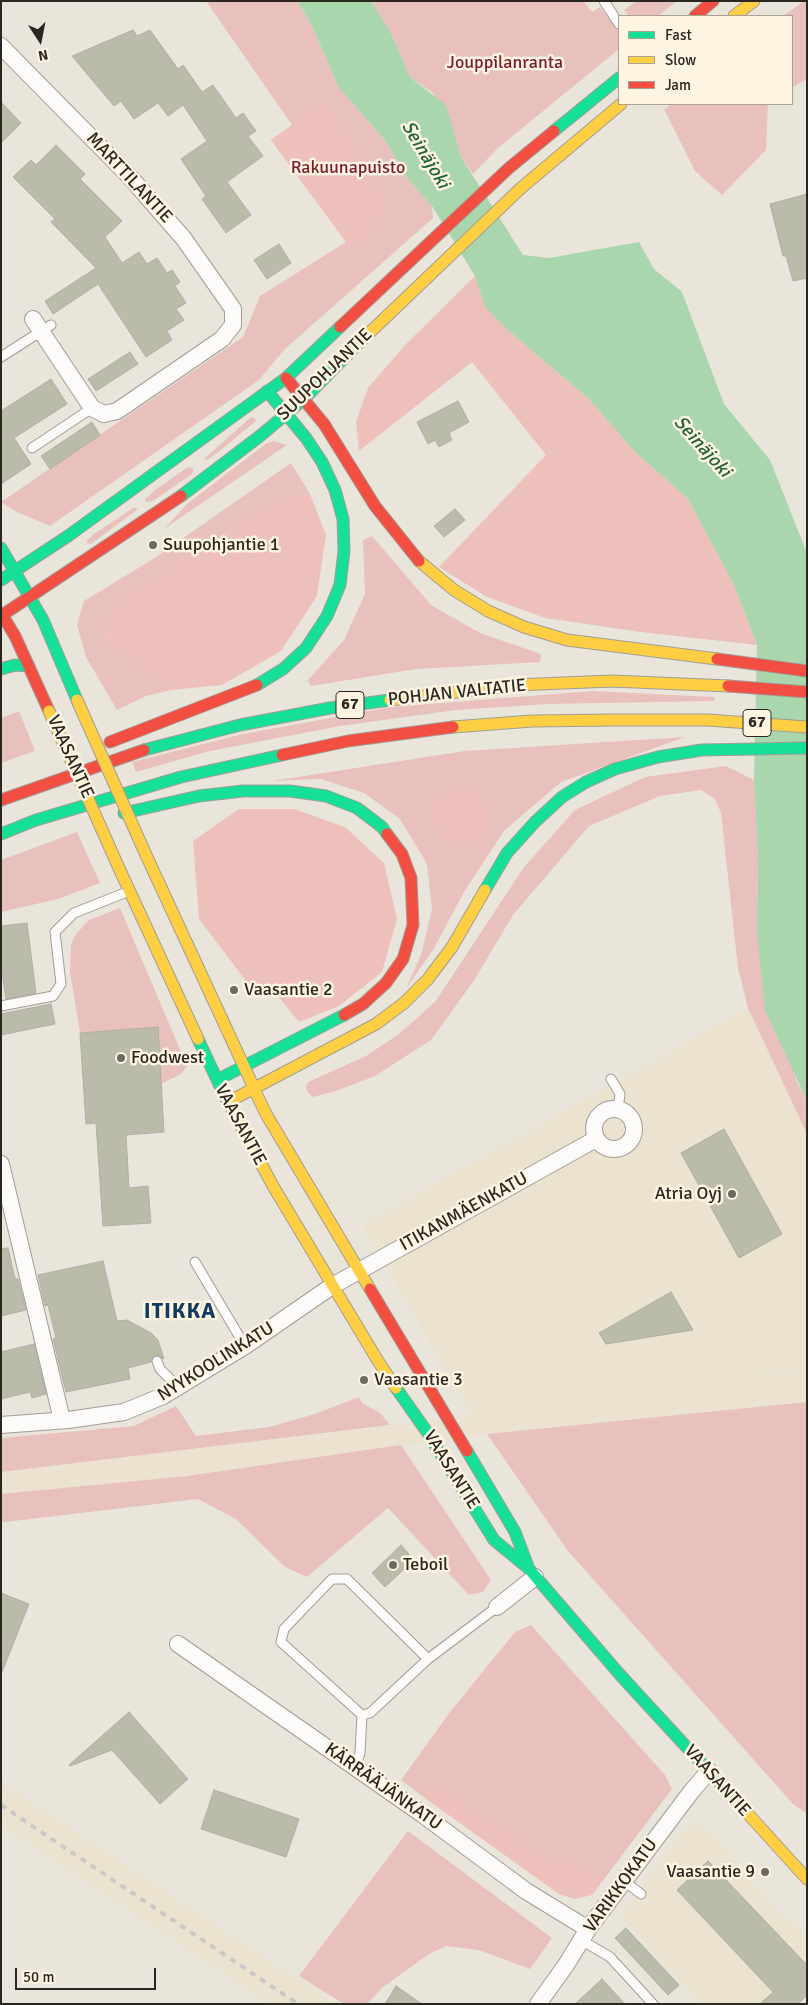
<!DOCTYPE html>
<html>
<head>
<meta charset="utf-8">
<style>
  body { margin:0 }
  #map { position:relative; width:808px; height:2005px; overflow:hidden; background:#eae5db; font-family:Signika,sans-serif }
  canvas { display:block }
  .frame { position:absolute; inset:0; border:2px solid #2a2720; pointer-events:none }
  .legend { position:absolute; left:618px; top:15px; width:175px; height:90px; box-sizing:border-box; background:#fdf4e2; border:1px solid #a9a294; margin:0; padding:6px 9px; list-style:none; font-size:15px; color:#2a2720 }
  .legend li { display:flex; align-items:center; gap:10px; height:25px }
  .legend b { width:25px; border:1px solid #a9a294 }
  .north { position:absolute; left:15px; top:15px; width:50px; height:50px; -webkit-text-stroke:4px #fdf4e2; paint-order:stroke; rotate:169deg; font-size:14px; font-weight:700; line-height:20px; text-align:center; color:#2a2720 }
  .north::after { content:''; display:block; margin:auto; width:18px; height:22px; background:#2a2720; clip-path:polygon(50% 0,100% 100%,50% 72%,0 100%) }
  .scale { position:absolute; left:15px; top:1968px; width:141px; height:22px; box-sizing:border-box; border:2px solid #2a2720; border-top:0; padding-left:6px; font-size:15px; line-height:18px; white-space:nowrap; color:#2a2720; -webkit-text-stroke:4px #fdf4e2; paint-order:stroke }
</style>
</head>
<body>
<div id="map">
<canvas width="808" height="2005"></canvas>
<div class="frame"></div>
<ul class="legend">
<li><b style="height:6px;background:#16e098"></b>Fast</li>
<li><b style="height:6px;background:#ffcf43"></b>Slow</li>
<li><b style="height:6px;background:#f24e42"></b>Jam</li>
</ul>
<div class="north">N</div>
<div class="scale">50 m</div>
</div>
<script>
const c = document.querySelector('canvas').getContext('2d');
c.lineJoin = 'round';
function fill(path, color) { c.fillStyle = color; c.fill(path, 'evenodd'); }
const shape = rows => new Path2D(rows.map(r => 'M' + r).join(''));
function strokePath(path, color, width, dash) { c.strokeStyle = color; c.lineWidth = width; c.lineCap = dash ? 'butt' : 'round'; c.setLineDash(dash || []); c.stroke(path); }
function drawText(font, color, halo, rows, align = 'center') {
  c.font = font + ' Signika,sans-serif'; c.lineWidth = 5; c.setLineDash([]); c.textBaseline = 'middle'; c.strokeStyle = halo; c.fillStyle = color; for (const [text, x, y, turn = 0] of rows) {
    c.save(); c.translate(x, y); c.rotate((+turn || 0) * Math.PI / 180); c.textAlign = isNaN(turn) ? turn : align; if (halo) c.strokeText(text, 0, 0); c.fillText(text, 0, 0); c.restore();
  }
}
const built = shape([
  [748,1008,807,1134,807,1367,759,1376,807,1370,807,1402,487,1434,187,1476,1,1494,1,1472,473,1416,362,1225],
  [1,1782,191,1909,334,2004,270,2004,1,1825],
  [699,1824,712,1833,777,1912,807,1935,807,2004,703,2004,620,1915,688,1826]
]);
const green = shape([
  [206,1,297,1,312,26,339,88,385,140,408,179,432,206,433,218,285,349,259,380,50,526,15,511,1,502,243,337,260,296,346,242,271,140,292,125],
  [371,1,583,1,592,12,600,7,619,31,619,49,498,148,473,174,461,157,454,133,433,93,410,77,392,35],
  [636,1,677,1,658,16,629,16,624,10],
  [804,1,807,1,807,79,792,88,792,16,783,16],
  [671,104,768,104,766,150,722,195,695,171,664,109],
  [251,417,255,418,256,421,221,450,207,460,204,459],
  [274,441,287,445,164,529,188,503,267,443],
  [291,463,310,494,284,497,119,598,107,618,104,639,171,690,146,696,117,710,86,657,77,625,84,601,153,559],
  [188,467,194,469,192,474,153,501,146,502,145,499,155,490],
  [133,508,137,508,137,510,91,544,87,543,87,540,94,534],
  [372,536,431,605,480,633,541,654,540,662,416,669,311,686,308,680,344,640,365,594,363,540],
  [593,691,715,697,714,701,548,704,456,710,340,726,210,751,136,772,132,762,243,734,391,707],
  [19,711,35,751,1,763,1,718],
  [685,737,561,782,504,831,464,892,433,950,407,987,422,952,432,909,427,864,400,819,364,793,321,779,272,781,465,751],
  [726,766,754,780,758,858,757,934,796,1080,807,1101,807,1134,748,1008,738,968,721,813,715,799,701,790,660,796,589,826,513,915,473,982,431,1040,375,1076,336,1091,313,1097,308,1093,306,1087,308,1082,366,1056,399,1034,435,1002,524,867,575,810,645,777],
  [77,832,100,883,58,899,1,912,1,860],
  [120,908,187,1066,181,1074,161,1084,157,1027,80,1033,70,972,71,944,76,934,89,920],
  [359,1397,362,1403,380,1413,390,1425,1,1472,1,1438,134,1426,176,1406,196,1436,269,1427,315,1414],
  [807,1402,807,1814,793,1804,568,1551,487,1434],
  [401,1445,491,1580,483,1592,469,1595,388,1508,307,1577,285,1567,236,1519,198,1499,5,1522,1,1521,1,1494,187,1476],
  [531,1625,665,1775,672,1789,605,1878,531,1848,432,1783,422,1796,401,1780,450,1712,515,1632],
  [408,1831,552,1938,530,1969,479,1950,446,1946,429,1954,383,1987,367,2004,344,2004,299,1976]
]);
const forest = shape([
  [316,103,325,104,370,166,381,185,384,203,380,220,372,232,357,243,346,242,271,140,292,125,310,105],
  [475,276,486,308,510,332,589,399,634,451,688,499,734,585,757,645,641,632,545,618,485,596,439,567,546,455,472,362,359,451,356,422,368,388,405,345],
  [310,494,326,535,317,596,281,651,222,685,171,690,104,639,107,618,119,598,284,497],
  [459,788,477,794,489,815,486,834,474,843,456,846,441,839,432,823,434,802,443,794],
  [239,809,294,809,345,827,384,863,397,919,382,972,339,1006,299,1022,274,991,246,981,199,919,193,841],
  [432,1783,531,1848,605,1878,592,1895,575,1899,559,1894,422,1796]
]);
const water = shape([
  [297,1,371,1,392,35,410,77,446,105,461,157,523,255,549,258,639,242,654,269,682,292,724,404,770,460,807,553,807,1101,765,1010,757,934,758,858,754,780,757,645,734,585,688,499,634,451,589,399,510,332,485,307,475,276,432,206,408,179,385,140,339,88,312,26]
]);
const building = shape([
  [133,30,137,36,150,30,178,69,183,65,202,92,213,85,236,118,243,113,256,131,248,136,263,156,227,182,251,215,226,233,202,199,206,196,181,159,207,141,183,105,168,116,158,103,134,119,121,101,114,106,72,56,133,30],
  [1,102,21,123,1,143,1,102],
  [56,145,85,174,80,179,122,221,105,237,122,263,139,252,147,264,157,258,167,273,172,270,180,282,175,286,186,303,176,309,184,320,167,331,172,340,146,357,98,284,53,314,45,301,96,268,51,222,55,219,13,177,31,160,36,165,56,145],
  [807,194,807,278,793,281,786,256,783,256,770,204,807,194],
  [279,244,291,263,267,279,254,260,279,244],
  [130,352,138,364,96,391,88,379,130,352],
  [51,379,67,404,14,438,31,464,1,484,1,411,51,379],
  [458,401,469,422,449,433,452,440,439,447,435,440,428,444,417,422,458,401],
  [92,422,100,435,50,469,41,456,92,422],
  [455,509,465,520,444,537,434,526,455,509],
  [27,923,36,993,6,999,1,966,1,926,27,923],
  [51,1004,55,1024,1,1035,1,1014,51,1004],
  [158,1027,164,1132,126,1135,129,1188,148,1186,151,1223,103,1226,96,1123,86,1124,80,1033,158,1027],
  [724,1129,782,1234,739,1258,681,1153,724,1129],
  [8,1248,15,1279,18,1279,26,1310,1,1316,1,1249,8,1248],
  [103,1261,117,1321,127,1320,151,1333,158,1340,164,1359,155,1355,151,1362,128,1368,130,1379,66,1392,53,1339,56,1338,48,1305,45,1306,38,1275,103,1261],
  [671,1292,693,1330,606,1344,599,1333,671,1292],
  [34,1344,46,1394,32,1398,30,1392,1,1399,1,1352,34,1344],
  [401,1545,414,1560,385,1587,372,1573,401,1545],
  [1,1593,29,1604,2,1672,1,1672,1,1593],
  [129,1712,188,1779,160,1804,112,1750,70,1766,69,1765,129,1712],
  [214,1790,299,1819,286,1857,201,1829,214,1790],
  [708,1861,807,1965,807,1995,798,2004,760,2004,773,1992,677,1890,708,1861],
  [626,1928,679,1985,668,1995,615,1938,626,1928],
  [602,1979,625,2004,575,2004,602,1979],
  [396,1986,422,2004,385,2004,396,1986]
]);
const lane = shape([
  [604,1,619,24],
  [1,357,51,325],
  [32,448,92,408],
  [1,1006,53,996,61,984,55,932,74,913,127,892],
  [611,1079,620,1094,618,1109],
  [195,1262,245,1346],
  [157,1361,160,1369,178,1387],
  [428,1659,347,1579,332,1579,284,1629,281,1642,362,1715,370,1713,428,1659,497,1607],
  [355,1768,360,1753,362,1715],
  [624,1881,641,1894],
  [581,1940,610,1957,653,2004]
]);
const street = shape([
  [1,46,130,177,184,239,233,309,233,325,222,339,117,411,104,414,92,408,33,319],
  '594 1129a20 20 0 1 1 40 0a20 20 0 1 1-40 0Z',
  [1,1164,62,1420],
  [1,1425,68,1420,124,1412,163,1396,245,1346,332,1286,596,1139],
  [497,1607,535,1577],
  [178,1644,422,1814,526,1891,588,1929],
  [538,2004,566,1965,588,1929,691,1792,709,1771]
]);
const fast = shape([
  [554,131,619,78],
  [181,496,260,436,304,399,364,338],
  [1,548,43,620,77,700],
  [1,580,68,536,286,378,340,327],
  [1,669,15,665,29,666],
  [257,685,283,669,306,648,327,616,340,585,344,551,343,519,335,490,322,462,306,438,267,391],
  [144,750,240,725,330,708,390,700],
  [124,813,199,796,243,791,290,791,326,796,357,808,382,827,387,834],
  [1,834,36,820,181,777,282,755],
  [485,890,507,853,535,822,562,797,586,782,615,769,658,757,702,750,807,748],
  [198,1039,226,1099],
  [217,1080,344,1015],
  [396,1388,427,1432,494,1540,528,1568],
  [467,1451,515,1532,529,1569,622,1677,739,1804]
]);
const slow = shape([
  [734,16,754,1],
  [364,338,521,188,621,104],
  [419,561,454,590,488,611,524,627,567,640,717,659],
  [390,700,515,685,612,681,728,686],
  [453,727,532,721,613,720,707,720,807,727],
  [146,855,253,1086],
  [118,866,198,1039],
  [253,1087,266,1114,370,1289],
  [228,1102,273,1186,378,1361,396,1388],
  [228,1102,376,1024,404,1003,428,979,452,947,485,890],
  [739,1804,807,1879]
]);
const jam = shape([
  [695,16,713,1],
  [340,327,509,168,554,131],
  [286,378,324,424,375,506,419,561],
  [1,613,15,636,49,711],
  [1,616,181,496],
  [717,659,807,671],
  [728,686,807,692],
  [110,742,257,685],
  [282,755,348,741,453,727],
  [1,800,144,750],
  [344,1015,363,1004,386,983,403,959,413,925,411,878,402,854,387,834],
  [370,1289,467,1451]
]);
const rail = shape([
  [1,1805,298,2004]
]);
const slowBridge = shape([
  [77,700,146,855],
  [49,711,118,866]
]);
const markers = [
  [153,545,5,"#6d6a61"],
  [234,990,5,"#6d6a61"],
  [121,1058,5,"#6d6a61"],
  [732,1194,5,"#6d6a61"],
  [364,1380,5,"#6d6a61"],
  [393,1565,5,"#6d6a61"],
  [765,1872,5,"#6d6a61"]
];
const shields = [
  [350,705,28],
  [757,723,28]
];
const shieldNames = [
  ["67",350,705],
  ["67",757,723]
];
const parkNames = [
  ["Jouppilanranta",505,63],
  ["Rakuunapuisto",348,168]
];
const streetNames = [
  ["MARTTILANTIE",129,178,47],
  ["SUUPOHJANTIE",325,375,-44],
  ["POHJAN VALTATIE",457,693,-6],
  ["VAASANTIE",70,757,66],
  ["VAASANTIE",240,1125,62],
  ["ITIKANMÄENKATU",464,1212,-29],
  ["NYYKOOLINKATU",216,1362,-32],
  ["VAASANTIE",451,1470,58],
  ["VAASANTIE",717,1781,48],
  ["KÄRRÄÄJÄNKATU",383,1787,35],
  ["VARIKKOKATU",621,1886,-54]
];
const poiNames = [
  ["Suupohjantie 1",163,545],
  ["Vaasantie 2",244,990],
  ["Foodwest",131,1058],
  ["Atria Oyj",722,1194,"right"],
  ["Vaasantie 3",374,1380],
  ["Teboil",403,1565],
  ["Vaasantie 9",755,1872,"right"]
];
const waterNames = [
  ["Seinäjoki",425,155,59],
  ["Seinäjoki",702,447,48]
];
const districtNames = [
  ["ITIKKA",180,1312]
];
fill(built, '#ebe2cf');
fill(green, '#e8c1bd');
fill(forest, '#eec0bb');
fill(water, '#aad6ae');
fill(building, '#bbbba9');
strokePath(building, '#b0aea6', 1);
strokePath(lane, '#a19d95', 11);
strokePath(street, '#a19d95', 18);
strokePath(fast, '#a19d95', 13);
strokePath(slow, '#a19d95', 13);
strokePath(jam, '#a19d95', 13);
strokePath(lane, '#fcfbfa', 9);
strokePath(street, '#fcfbfa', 16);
strokePath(fast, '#16e098', 11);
strokePath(slow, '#ffcf43', 11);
strokePath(jam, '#f24e42', 11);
strokePath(rail, '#cbc9c7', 4, [6, 6]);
strokePath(slowBridge, '#a19d95', 13, []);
strokePath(slowBridge, '#ffcf43', 11);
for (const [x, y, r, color] of markers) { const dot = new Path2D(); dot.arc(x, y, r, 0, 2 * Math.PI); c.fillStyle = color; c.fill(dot); strokePath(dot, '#fdf4e2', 2); }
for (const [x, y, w] of shields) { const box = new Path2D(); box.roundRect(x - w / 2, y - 13.5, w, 27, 4); c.fillStyle = '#fdf4e2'; c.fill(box); strokePath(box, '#2a2720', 1); }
drawText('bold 16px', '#2a2720', null, shieldNames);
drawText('18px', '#791c27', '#fdf4e2', parkNames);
drawText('18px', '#2a2720', '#fdf4e2', streetNames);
drawText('18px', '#2a2720', '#fdf4e2', poiNames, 'left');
drawText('italic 19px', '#216435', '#fdf4e2', waterNames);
c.letterSpacing = '1px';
drawText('bold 22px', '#0e3b5f', '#fdf4e2', districtNames);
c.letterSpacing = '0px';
</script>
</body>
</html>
